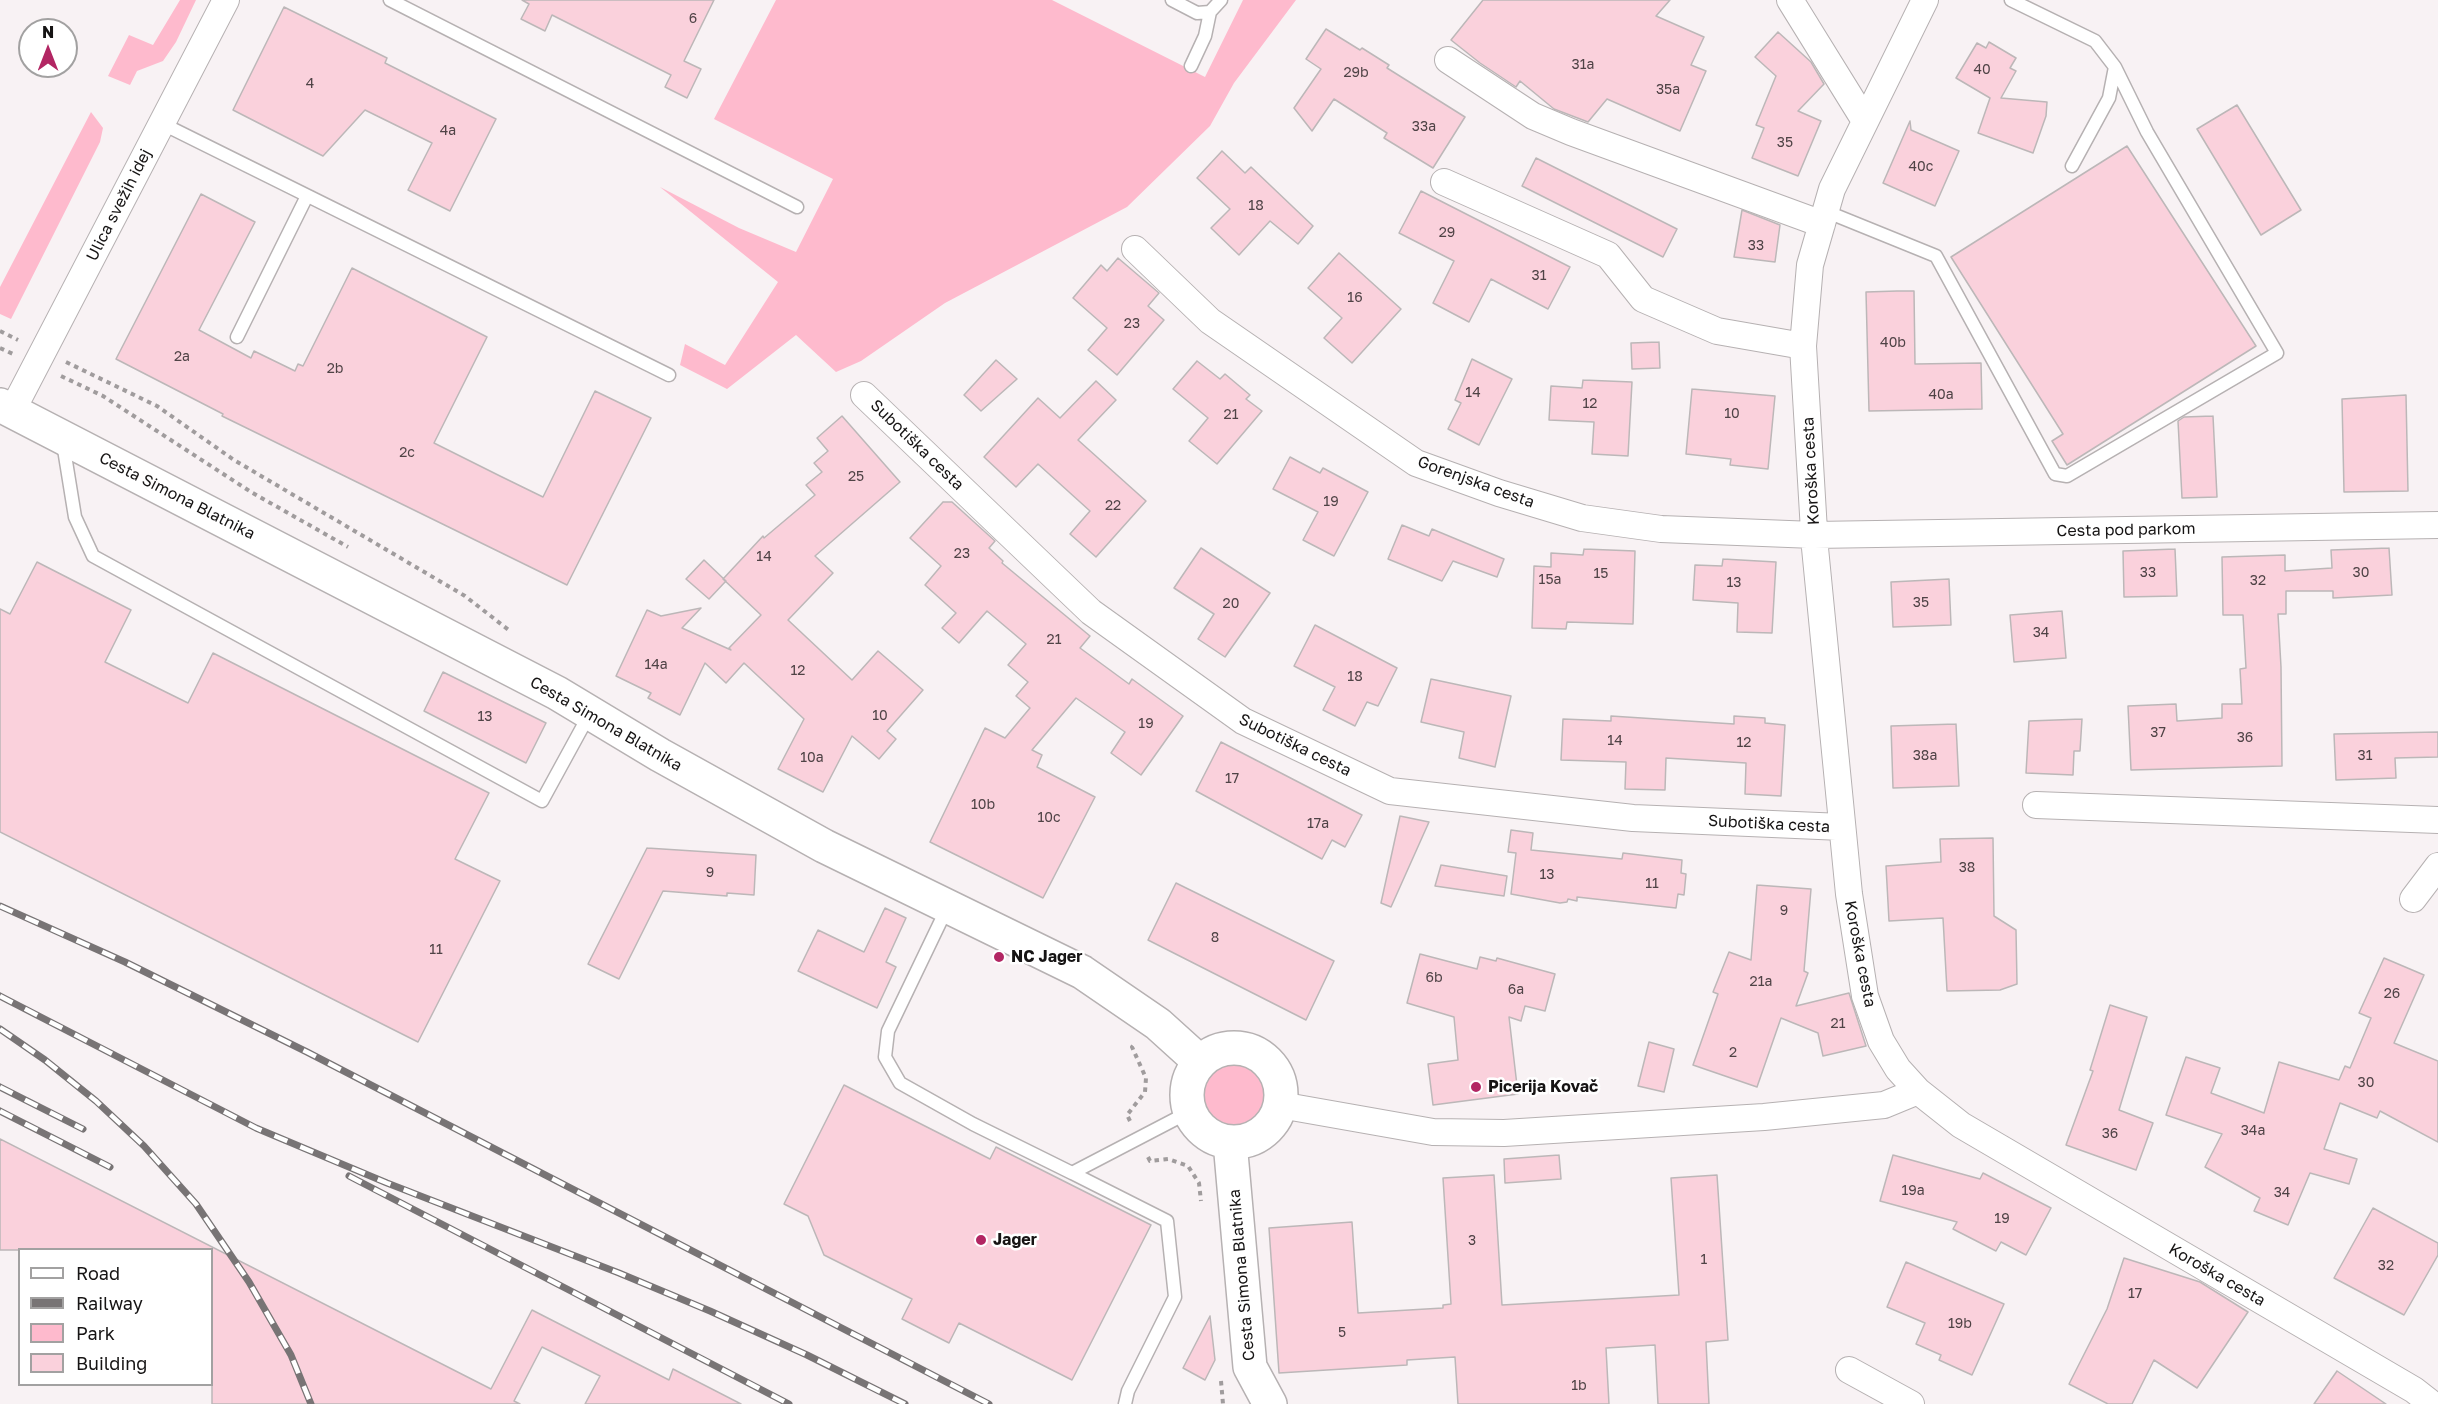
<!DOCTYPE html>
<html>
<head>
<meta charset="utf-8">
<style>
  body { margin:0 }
  #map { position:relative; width:2438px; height:1404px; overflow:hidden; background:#f8f2f4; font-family:"Golos Text",sans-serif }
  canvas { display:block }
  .legend { position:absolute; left:18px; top:1248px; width:195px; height:138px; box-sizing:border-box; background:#fff; border:2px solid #a2a1a1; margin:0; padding:8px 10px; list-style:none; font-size:18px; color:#161414 }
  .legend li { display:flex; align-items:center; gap:12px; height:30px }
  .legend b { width:30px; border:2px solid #a2a1a1 }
  .north { position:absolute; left:18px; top:18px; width:60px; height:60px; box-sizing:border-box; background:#fff; border:2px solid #a2a1a1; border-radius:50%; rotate:0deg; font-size:16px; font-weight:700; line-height:24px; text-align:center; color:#161414 }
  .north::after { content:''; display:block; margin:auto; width:21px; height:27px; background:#b22663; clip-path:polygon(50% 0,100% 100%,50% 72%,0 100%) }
</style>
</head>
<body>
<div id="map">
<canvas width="2438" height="1404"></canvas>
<ul class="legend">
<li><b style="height:8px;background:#fff"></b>Road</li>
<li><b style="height:8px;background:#787475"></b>Railway</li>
<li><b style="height:16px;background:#febacd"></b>Park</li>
<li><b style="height:16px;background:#fad1dc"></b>Building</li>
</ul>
<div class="north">N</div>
</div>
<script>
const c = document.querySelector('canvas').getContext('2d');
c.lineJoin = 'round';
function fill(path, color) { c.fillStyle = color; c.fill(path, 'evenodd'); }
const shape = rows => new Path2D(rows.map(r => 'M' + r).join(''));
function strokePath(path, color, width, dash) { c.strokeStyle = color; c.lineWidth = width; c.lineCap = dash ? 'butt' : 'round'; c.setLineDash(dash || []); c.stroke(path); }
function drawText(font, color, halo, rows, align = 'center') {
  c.font = font + ' "Golos Text",sans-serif'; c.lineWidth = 5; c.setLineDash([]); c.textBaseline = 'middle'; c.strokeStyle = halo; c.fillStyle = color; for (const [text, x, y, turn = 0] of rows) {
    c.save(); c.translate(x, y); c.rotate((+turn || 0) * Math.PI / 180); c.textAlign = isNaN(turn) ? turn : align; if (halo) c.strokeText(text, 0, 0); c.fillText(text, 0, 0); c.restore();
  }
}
const green = shape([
  [180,0,196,0,176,42,163,61,137,71,130,85,108,76,129,35,153,45],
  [776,0,1052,0,1205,77,1243,0,1296,0,1234,83,1210,126,1127,207,945,303,861,361,836,372,796,335,727,389,680,365,685,344,725,365,778,282,660,187,739,228,796,252,833,179,714,119],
  [91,112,103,128,100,142,11,319,0,314,0,287],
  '1198 1095a35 35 0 1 1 70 0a35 35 0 1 1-70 0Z'
]);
const building = shape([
  [522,0,714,0,684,61,701,69,687,98,665,87,671,75,552,15,545,31,521,19,529,4,522,0],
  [1483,0,1670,0,1656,16,1704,37,1691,65,1706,71,1680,131,1607,99,1588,122,1554,109,1520,81,1516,87,1480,63,1451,40,1483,0],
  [284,7,387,58,385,63,496,119,450,211,408,190,432,143,365,110,323,156,233,110,284,7],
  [1326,29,1360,50,1362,48,1389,65,1387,68,1465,117,1433,168,1384,138,1387,133,1334,99,1312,131,1294,108,1321,69,1306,59,1326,29],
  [1778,32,1811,62,1824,84,1798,111,1821,121,1798,176,1752,158,1764,128,1756,125,1776,76,1755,57,1778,32],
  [1989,42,2016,58,2010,68,2016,71,2001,98,2047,102,2046,116,2033,153,1978,133,1990,98,1956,78,1977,43,1986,48,1989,42],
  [2237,105,2301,210,2261,235,2197,129,2237,105],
  [1910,121,1911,130,1959,151,1935,206,1883,183,1910,121],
  [2127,146,2256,346,2067,465,2052,441,2063,434,1951,257,2127,146],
  [1222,151,1245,173,1251,167,1313,226,1298,244,1270,221,1239,255,1211,228,1230,209,1197,178,1222,151],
  [1536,158,1677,229,1663,257,1522,186,1536,158],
  [1421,191,1570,267,1548,309,1491,279,1469,322,1433,303,1454,261,1399,233,1421,191],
  [201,194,255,222,199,330,251,358,254,351,295,371,298,364,303,366,352,268,487,337,434,443,500,476,543,497,595,391,651,418,567,585,222,416,223,414,116,359,201,194],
  [1742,210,1780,225,1775,262,1734,257,1742,210],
  [1339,253,1401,309,1352,363,1324,338,1342,318,1308,288,1339,253],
  [1118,258,1159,293,1148,306,1164,320,1117,375,1088,350,1107,328,1073,298,1101,265,1107,271,1118,258],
  [1897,291,1914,291,1915,364,1981,363,1982,409,1869,411,1866,292,1897,291],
  [1659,342,1660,368,1632,369,1631,343,1659,342],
  [1472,359,1512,379,1479,445,1448,429,1461,403,1455,400,1472,359],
  [996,360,1017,379,981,411,964,395,996,360],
  [1197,361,1220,379,1225,374,1250,395,1246,399,1262,411,1217,464,1189,441,1208,418,1173,389,1197,361],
  [1583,380,1632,382,1628,456,1592,454,1594,422,1549,420,1551,386,1582,388,1583,380],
  [1096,381,1116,400,1078,440,1146,501,1096,557,1070,534,1090,511,1038,464,1016,487,984,457,1038,398,1060,418,1096,381],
  [1692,389,1775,396,1768,469,1730,465,1731,459,1686,454,1692,389],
  [2406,395,2408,491,2344,492,2342,399,2406,395],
  [842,416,900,482,815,556,833,573,788,620,852,680,878,651,923,690,887,731,896,739,879,759,852,736,823,792,778,769,804,719,744,663,726,683,705,663,680,715,648,698,651,693,616,676,647,610,661,616,701,608,682,628,731,650,729,648,761,615,723,579,763,536,764,538,815,495,806,485,822,472,814,463,828,451,817,438,842,416],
  [2213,416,2217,497,2182,498,2178,421,2184,417,2213,416],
  [1290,457,1320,473,1323,468,1368,492,1334,556,1303,540,1318,512,1273,489,1290,457],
  [943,502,952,502,995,541,989,548,1003,561,1002,563,1090,636,1080,648,1129,684,1132,679,1183,716,1141,775,1111,753,1125,732,1076,698,1032,750,1042,755,1037,767,1095,797,1043,898,930,842,985,728,1005,738,1030,708,1016,696,1028,682,1008,665,1026,644,987,611,959,643,942,628,956,613,925,585,941,566,910,538,943,502],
  [1402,525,1429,536,1432,529,1504,559,1497,577,1453,561,1442,581,1388,559,1402,525],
  [1201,548,1270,593,1225,657,1198,639,1214,614,1174,588,1201,548],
  [2389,548,2392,595,2333,598,2333,591,2286,591,2286,614,2278,614,2281,667,2282,766,2131,770,2128,706,2176,704,2177,721,2222,718,2222,704,2242,704,2240,669,2246,668,2243,615,2223,615,2222,557,2285,555,2285,571,2332,568,2331,550,2389,548],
  [1584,549,1635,551,1633,624,1567,622,1566,629,1532,628,1534,566,1551,567,1551,553,1583,555,1584,549],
  [2175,549,2177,596,2124,597,2123,551,2175,549],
  [1723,559,1776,562,1772,633,1737,632,1738,603,1693,600,1695,565,1722,566,1723,559],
  [704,560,726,581,709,599,686,579,704,560],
  [37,562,131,610,105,662,188,703,213,653,489,793,455,859,500,881,418,1042,0,832,0,609,10,614,37,562],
  [1949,579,1951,625,1893,627,1891,582,1949,579],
  [2062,611,2066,658,2014,662,2010,615,2062,611],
  [1315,625,1397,668,1378,706,1367,702,1355,726,1323,710,1335,687,1294,666,1315,625],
  [443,672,546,723,526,763,424,711,443,672],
  [1431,679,1511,696,1495,767,1459,758,1464,732,1421,722,1431,679],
  [1611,716,1734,724,1734,716,1765,718,1765,723,1785,725,1781,796,1745,794,1746,763,1666,758,1665,790,1625,789,1626,762,1561,760,1563,719,1611,721,1611,716],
  [2082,719,2080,751,2074,751,2073,775,2026,773,2029,721,2082,719],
  [1956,724,1959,786,1893,788,1891,726,1956,724],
  [2438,732,2438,757,2395,758,2396,778,2336,780,2334,734,2438,732],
  [1221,742,1362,815,1345,847,1332,840,1322,859,1196,791,1221,742],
  [1400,816,1429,822,1391,907,1381,903,1400,816],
  [1511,830,1533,833,1531,850,1622,859,1623,853,1682,860,1681,873,1686,874,1684,895,1678,894,1676,908,1577,897,1577,901,1568,899,1567,902,1560,903,1511,894,1516,853,1508,852,1511,830],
  [1993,838,1994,916,2016,930,2017,984,2000,990,1947,991,1943,918,1889,921,1886,866,1941,862,1940,839,1993,838],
  [647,848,756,855,754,895,727,893,727,896,663,891,619,979,588,964,647,848],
  [1441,865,1507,876,1504,896,1435,886,1441,865],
  [1176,883,1334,961,1306,1020,1148,940,1176,883],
  [1757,885,1811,889,1804,971,1808,973,1796,1006,1849,993,1866,1046,1823,1056,1818,1033,1781,1018,1757,1087,1693,1065,1718,994,1713,992,1729,952,1751,960,1757,885],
  [885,908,906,918,886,962,896,967,877,1008,798,971,818,930,864,952,885,908],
  [1420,954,1477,969,1480,957,1496,961,1497,958,1555,974,1545,1011,1525,1006,1521,1021,1509,1017,1518,1094,1433,1105,1428,1064,1458,1060,1454,1017,1407,1003,1420,954],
  [2384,958,2424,975,2394,1043,2438,1061,2438,1142,2380,1111,2377,1118,2340,1103,2324,1149,2357,1159,2349,1184,2310,1173,2288,1225,2254,1211,2260,1198,2205,1167,2222,1134,2166,1115,2186,1057,2220,1068,2211,1093,2264,1113,2279,1062,2339,1080,2345,1066,2350,1068,2371,1018,2359,1013,2384,958],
  [2110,1005,2147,1017,2119,1110,2153,1123,2136,1170,2066,1145,2093,1071,2090,1070,2110,1005],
  [1649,1042,1674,1049,1664,1092,1638,1086,1649,1042],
  [844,1085,990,1159,996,1147,1151,1225,1072,1380,959,1323,949,1343,902,1319,912,1299,824,1255,808,1216,784,1204,844,1085],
  [0,1139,491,1389,532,1310,669,1380,673,1369,741,1404,585,1404,600,1376,542,1347,514,1401,520,1404,212,1404,212,1250,0,1250,0,1139],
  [1559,1155,1561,1179,1505,1183,1504,1159,1559,1155],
  [1893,1155,1980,1179,1983,1173,2051,1208,2026,1255,2001,1242,1996,1251,1953,1229,1957,1222,1880,1201,1893,1155],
  [1494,1175,1502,1305,1679,1295,1671,1178,1717,1175,1728,1340,1706,1342,1709,1404,1658,1404,1655,1345,1606,1348,1609,1404,1458,1404,1455,1357,1407,1360,1407,1365,1279,1373,1269,1228,1352,1222,1358,1313,1443,1308,1443,1305,1451,1304,1443,1178,1494,1175],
  [2373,1208,2438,1243,2438,1255,2404,1315,2334,1278,2373,1208],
  [2124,1258,2200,1282,2248,1312,2197,1388,2154,1360,2132,1404,2108,1404,2069,1384,2107,1309,2124,1258],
  [1906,1262,2004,1304,1972,1375,1939,1360,1941,1355,1916,1344,1925,1323,1887,1307,1906,1262],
  [1210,1316,1215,1360,1205,1380,1183,1368,1210,1316],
  [2337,1371,2386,1404,2314,1404,2337,1371]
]);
const path = shape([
  [0,331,18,340],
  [0,348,13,354],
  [66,362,157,406,234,460,465,596,510,631],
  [61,376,103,396,251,492,348,547],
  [1130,1121,1127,1115,1145,1092,1146,1078,1132,1047,1135,1044],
  [1148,1157,1150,1161,1168,1159,1188,1166,1199,1183,1201,1201],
  [1221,1381,1223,1404]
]);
const lane = shape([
  [390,0,797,207],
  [1172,0,1197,13,1210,12,1221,0],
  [2011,0,2095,41,2115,67,2109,98,2072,166],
  [1191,66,1205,36,1210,12],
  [161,123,669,375],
  [1825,211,1936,256,2055,474,2067,476,2277,353,2147,132,2115,67],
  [237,337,307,196],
  [63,443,75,517,93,556,542,801,589,715],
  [948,906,888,1031,885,1057,900,1083,973,1124,1072,1173,1189,1112],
  [1072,1173,1167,1221,1175,1297,1128,1391,1125,1404]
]);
const street = shape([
  [1790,0,1865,121],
  [1925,0,1832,189,1810,265,1803,346,1815,548,1849,894,1865,996,1881,1041,1898,1069,1918,1091,1961,1125,2414,1390,2432,1404],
  [1448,60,1533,116,1571,132,1822,224],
  [1444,182,1608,255,1643,299,1717,331,1803,346],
  [1135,249,1210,321,1416,463,1499,493,1582,518,1661,529,1814,535,2438,525],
  [864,395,1091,612,1243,721,1390,791,1633,818,1842,827],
  [12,411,226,0],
  [2036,805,2438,820],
  [2413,899,2438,866],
  [1280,1105,1433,1132,1504,1133,1764,1117,1884,1105,1918,1091],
  [1849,1370,1911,1404]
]);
const secondary = shape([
  [0,405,557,693,660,755,824,846,1082,972,1158,1024,1200,1062],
  '1187 1095a47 47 0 1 1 94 0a47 47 0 1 1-94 0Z',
  [1230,1142,1250,1367,1270,1404]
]);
const rail = shape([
  [0,906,125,962,307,1052,989,1404],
  [0,996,256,1128,387,1183,619,1273,710,1311,807,1355,905,1404],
  [0,1029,45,1060,96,1101,144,1146,196,1204,249,1282,291,1355,311,1404],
  [0,1087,83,1129],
  [0,1111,110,1167],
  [349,1176,789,1404]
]);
const markers = [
  [999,957,6,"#b22663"],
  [1476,1087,6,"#b22663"],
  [981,1240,6,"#b22663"]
];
const numberNames = [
  ["6",693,19],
  ["31a",1583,65],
  ["40",1982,70],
  ["29b",1356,73],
  ["4",310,84],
  ["35a",1668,90],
  ["33a",1424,127],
  ["4a",448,131],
  ["35",1785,143],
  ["40c",1921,167],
  ["18",1256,206],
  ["29",1447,233],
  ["33",1756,246],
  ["31",1539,276],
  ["16",1355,298],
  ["23",1132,324],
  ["40b",1893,343],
  ["2a",182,357],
  ["2b",335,369],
  ["14",1473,393],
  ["40a",1941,395],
  ["12",1590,404],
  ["10",1732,414],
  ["21",1231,415],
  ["2c",407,453],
  ["25",856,477],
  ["19",1331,502],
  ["22",1113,506],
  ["23",962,554],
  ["14",764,557],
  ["33",2148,573],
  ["30",2361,573],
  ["15",1601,574],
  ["15a",1550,580],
  ["32",2258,581],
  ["13",1734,583],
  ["35",1921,603],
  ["20",1231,604],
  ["34",2041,633],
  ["21",1054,640],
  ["14a",656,665],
  ["12",798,671],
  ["18",1355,677],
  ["10",880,716],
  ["13",485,717],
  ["19",1146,724],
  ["37",2158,733],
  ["36",2245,738],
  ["14",1615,741],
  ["12",1744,743],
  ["38a",1925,756],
  ["31",2365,756],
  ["10a",812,758],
  ["17",1232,779],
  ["10b",983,805],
  ["10c",1049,818],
  ["17a",1318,824],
  ["38",1967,868],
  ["9",710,873],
  ["13",1547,875],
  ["11",1652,884],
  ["9",1784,911],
  ["8",1215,938],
  ["11",436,950],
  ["6b",1434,978],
  ["21a",1761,982],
  ["6a",1516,990],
  ["26",2392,994],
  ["21",1838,1024],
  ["2",1733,1053],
  ["30",2366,1083],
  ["34a",2253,1131],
  ["36",2110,1134],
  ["19a",1913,1191],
  ["34",2282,1193],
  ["19",2002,1219],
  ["3",1472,1241],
  ["1",1704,1260],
  ["32",2386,1266],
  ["17",2135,1294],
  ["19b",1960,1324],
  ["5",1342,1333],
  ["1b",1579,1386]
];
const streetNames = [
  ["Ulica svežih idej",119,205,-63],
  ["Subotiška cesta",917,445,44],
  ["Koroška cesta",1811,471,-93],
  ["Gorenjska cesta",1476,482,20],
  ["Cesta Simona Blatnika",177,496,27],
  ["Cesta pod parkom",2126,530,-1],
  ["Cesta Simona Blatnika",606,724,30],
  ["Subotiška cesta",1295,745,26],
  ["Subotiška cesta",1769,824,3],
  ["Koroška cesta",1860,954,79],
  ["Cesta Simona Blatnika",1242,1275,-95],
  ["Koroška cesta",2217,1275,30]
];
const poiNames = [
  ["NC Jager",1011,957],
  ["Picerija Kovač",1488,1087],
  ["Jager",993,1240]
];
fill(green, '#febacd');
fill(building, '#fad1dc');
strokePath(building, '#bcb7b8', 1.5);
strokePath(lane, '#b6b1b2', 15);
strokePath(street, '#b6b1b2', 28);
strokePath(secondary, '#b6b1b2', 36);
strokePath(path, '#a09c9d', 4, [4.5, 4.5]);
strokePath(lane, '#fff', 12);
strokePath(street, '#fff', 26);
strokePath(secondary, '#fff', 33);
strokePath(rail, '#787475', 7);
strokePath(rail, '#fff', 4.5, [14]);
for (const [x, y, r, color] of markers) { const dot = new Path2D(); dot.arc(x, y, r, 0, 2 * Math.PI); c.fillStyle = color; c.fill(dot); strokePath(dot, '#fff', 2); }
drawText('14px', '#4f4346', null, numberNames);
drawText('16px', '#161414', '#fff', streetNames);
drawText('bold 16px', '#161414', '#fff', poiNames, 'left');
</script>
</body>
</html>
